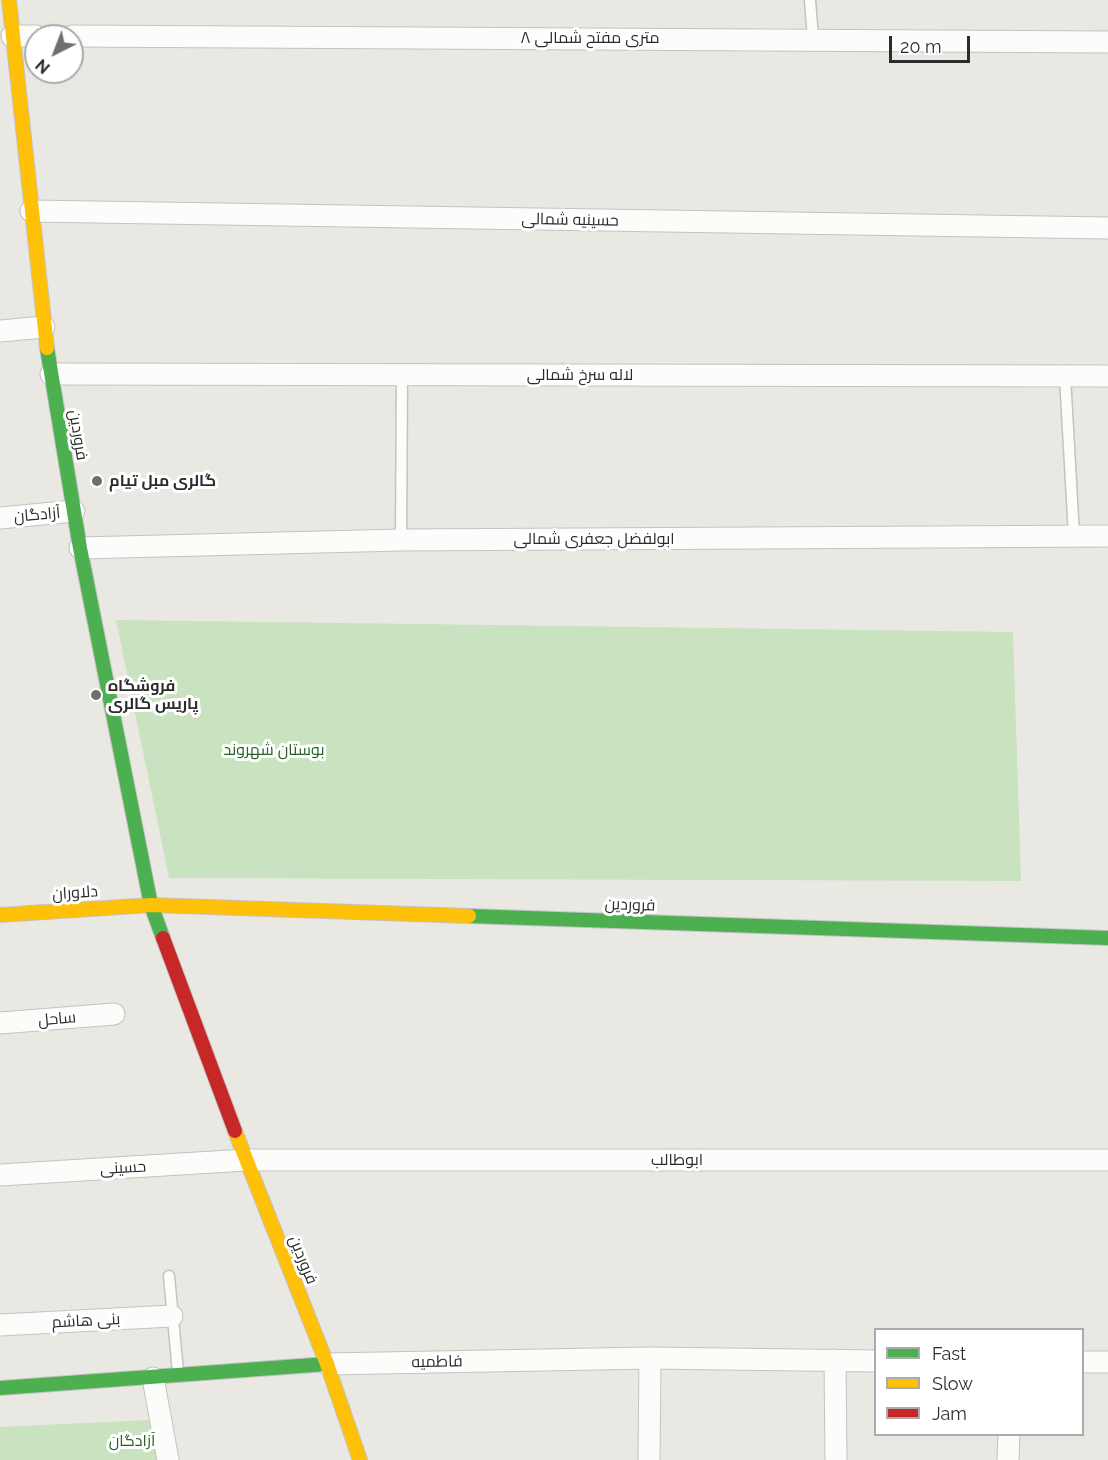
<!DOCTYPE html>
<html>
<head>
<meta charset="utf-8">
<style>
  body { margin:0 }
  #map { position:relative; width:1108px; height:1460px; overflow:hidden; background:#e9e8e3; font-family:Raleway,sans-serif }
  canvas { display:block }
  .legend { position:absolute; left:874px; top:1328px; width:210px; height:108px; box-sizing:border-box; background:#fff; border:2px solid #ababab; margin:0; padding:8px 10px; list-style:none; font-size:18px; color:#2c2c2c }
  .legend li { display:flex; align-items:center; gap:12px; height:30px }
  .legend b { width:30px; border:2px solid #ababab }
  .north { position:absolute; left:24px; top:24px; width:60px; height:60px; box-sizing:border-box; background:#fff; border:2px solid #ababab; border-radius:50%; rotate:222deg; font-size:16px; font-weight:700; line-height:24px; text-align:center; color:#2c2c2c }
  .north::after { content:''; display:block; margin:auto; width:21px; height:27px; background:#6e6e6c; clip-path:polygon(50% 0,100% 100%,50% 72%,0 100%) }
  .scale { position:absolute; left:889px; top:36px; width:81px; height:27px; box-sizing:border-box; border:3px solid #2c2c2c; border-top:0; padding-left:8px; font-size:18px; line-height:21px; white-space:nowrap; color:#2c2c2c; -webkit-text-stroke:4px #fff; paint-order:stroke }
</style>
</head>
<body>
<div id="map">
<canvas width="1108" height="1460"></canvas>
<ul class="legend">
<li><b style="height:8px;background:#4caf50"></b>Fast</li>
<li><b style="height:8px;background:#ffc107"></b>Slow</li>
<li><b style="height:8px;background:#c62828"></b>Jam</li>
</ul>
<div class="north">N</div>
<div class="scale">20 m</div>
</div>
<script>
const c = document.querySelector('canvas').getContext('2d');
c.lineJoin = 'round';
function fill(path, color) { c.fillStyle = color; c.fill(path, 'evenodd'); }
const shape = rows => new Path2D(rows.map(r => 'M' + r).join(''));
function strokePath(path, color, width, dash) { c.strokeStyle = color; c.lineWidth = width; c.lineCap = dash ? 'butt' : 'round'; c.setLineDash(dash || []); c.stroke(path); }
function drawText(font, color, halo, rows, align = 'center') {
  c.font = font + ' Raleway,Cairo,sans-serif'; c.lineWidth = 6; c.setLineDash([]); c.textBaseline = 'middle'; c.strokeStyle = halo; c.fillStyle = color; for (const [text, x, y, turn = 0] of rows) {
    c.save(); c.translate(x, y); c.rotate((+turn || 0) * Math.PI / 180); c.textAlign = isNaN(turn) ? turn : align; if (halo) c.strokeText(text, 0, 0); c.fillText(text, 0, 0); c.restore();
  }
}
const green = shape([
  [116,620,1013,632,1021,881,169,878],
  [150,1420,157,1460,0,1460,0,1427]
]);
const lane = shape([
  [810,0,813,39],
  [1065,376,1074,536],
  [401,540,402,375],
  [169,1276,178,1372]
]);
const street = shape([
  [12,36,36,36],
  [72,36,1108,42],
  [31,211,1108,228],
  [0,331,44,327],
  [51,374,1108,376],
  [0,518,74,511],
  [80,548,401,540,1108,536],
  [0,1023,114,1014],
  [0,1175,246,1160,1108,1160],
  [0,1325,172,1316],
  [835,1360,836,1460],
  [1082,1362,1108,1362],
  [327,1364,650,1358,876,1361],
  [153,1378,168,1460],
  [649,1460,650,1358],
  [1008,1460,1009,1434]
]);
const fast = shape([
  [47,348,80,548,151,905,163,938],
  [469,916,1108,938],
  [0,1388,327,1364]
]);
const slow = shape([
  [9,0,47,348],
  [0,915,151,905,469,916],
  [235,1131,327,1364,360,1460]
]);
const jam = shape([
  [163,938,235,1131]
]);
const markers = [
  [97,481,6,"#6e6e6c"],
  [96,695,6,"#6e6e6c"]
];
const streetNames = [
  ["۸ متری مفتح شمالی",590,38],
  ["حسینیه شمالی",570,220,1],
  ["لاله سرخ شمالی",580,375],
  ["فروردین",78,435,81],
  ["آزادگان",37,515,-5],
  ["ابولفضل جعفری شمالی",594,539],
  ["دلاوران",75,893,-4],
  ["فروردین",630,905,2],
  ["ساحل",57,1019,-5],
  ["ابوطالب",677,1160],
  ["حسینی",123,1168,-3],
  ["فروردین",303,1260,68],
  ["بنی هاشم",86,1321,-3],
  ["فاطمیه",437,1362,-1]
];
const poiNames = [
  ["گالری مبل تیام",109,481],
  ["فروشگاه",108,686],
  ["پاریس گالری",108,704]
];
const parkNames = [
  ["بوستان شهروند",274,750],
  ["آزادگان",132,1441]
];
fill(green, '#c9e2bf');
strokePath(lane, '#c4c3c2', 13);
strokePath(street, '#c4c3c2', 23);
strokePath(fast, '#c4c3c2', 16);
strokePath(slow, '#c4c3c2', 16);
strokePath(jam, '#c4c3c2', 16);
strokePath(lane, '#fcfcfb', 10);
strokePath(street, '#fcfcfb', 21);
strokePath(fast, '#4caf50', 14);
strokePath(slow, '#ffc107', 14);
strokePath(jam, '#c62828', 14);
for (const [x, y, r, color] of markers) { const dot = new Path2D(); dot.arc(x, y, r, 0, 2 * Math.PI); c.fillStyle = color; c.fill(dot); strokePath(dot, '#fff', 2); }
drawText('16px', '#2c2c2c', '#fff', streetNames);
drawText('bold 16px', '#2c2c2c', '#fff', poiNames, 'left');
drawText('16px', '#266322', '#fff', parkNames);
</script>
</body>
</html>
